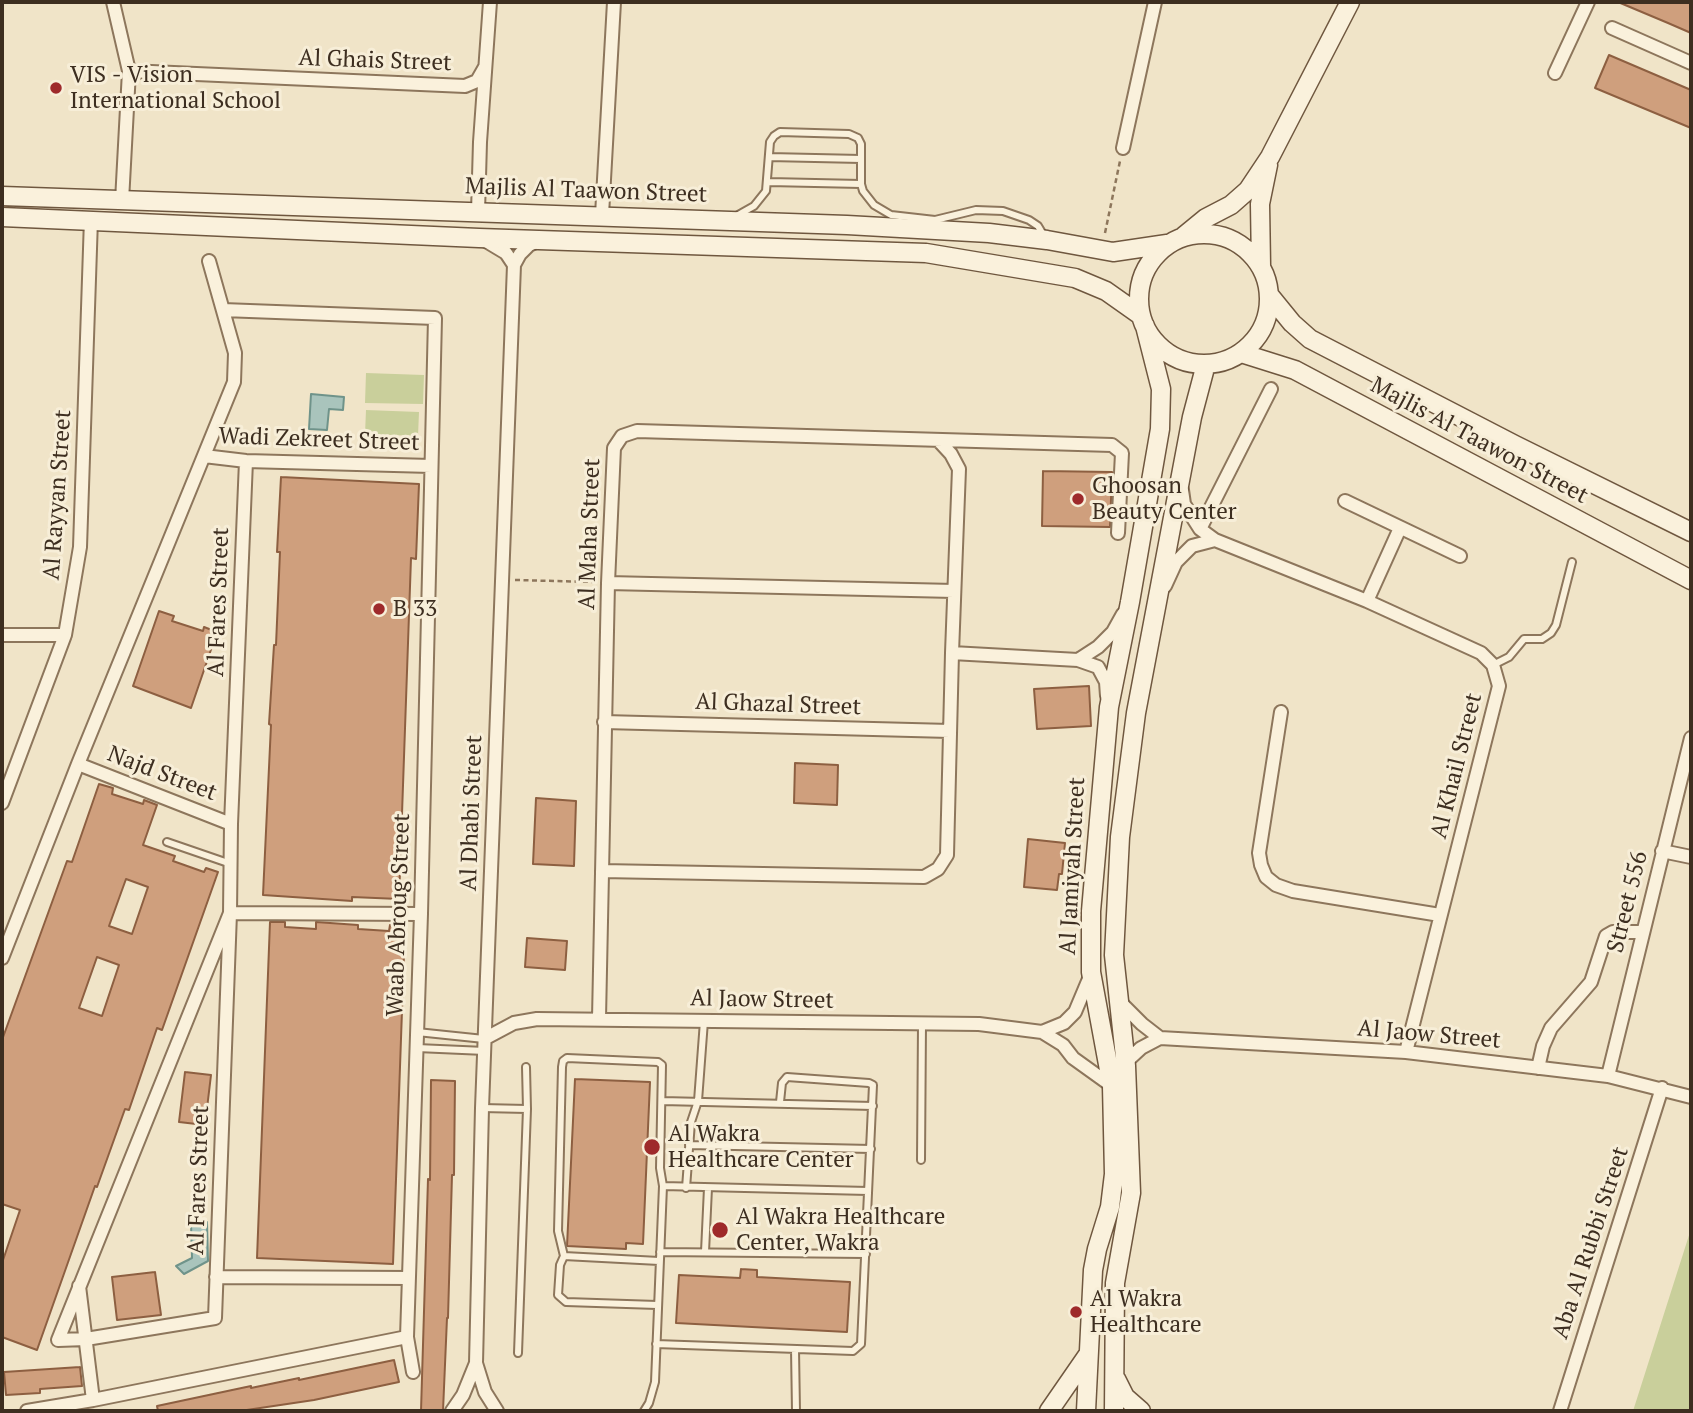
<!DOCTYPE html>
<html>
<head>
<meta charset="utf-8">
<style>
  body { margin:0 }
  #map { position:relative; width:1693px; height:1413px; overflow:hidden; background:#f0e4c8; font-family:"PT Serif",serif }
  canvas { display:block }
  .frame { position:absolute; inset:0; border:4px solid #3d2e20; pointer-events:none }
</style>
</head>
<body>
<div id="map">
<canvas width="1693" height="1413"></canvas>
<div class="frame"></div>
</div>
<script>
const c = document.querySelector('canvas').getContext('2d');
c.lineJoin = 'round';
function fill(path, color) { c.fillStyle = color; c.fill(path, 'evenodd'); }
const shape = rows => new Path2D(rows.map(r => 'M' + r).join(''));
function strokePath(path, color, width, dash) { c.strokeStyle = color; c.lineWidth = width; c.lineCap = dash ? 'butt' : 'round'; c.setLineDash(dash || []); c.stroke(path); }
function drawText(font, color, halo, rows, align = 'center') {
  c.font = font + ' "PT Serif",serif'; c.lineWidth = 6; c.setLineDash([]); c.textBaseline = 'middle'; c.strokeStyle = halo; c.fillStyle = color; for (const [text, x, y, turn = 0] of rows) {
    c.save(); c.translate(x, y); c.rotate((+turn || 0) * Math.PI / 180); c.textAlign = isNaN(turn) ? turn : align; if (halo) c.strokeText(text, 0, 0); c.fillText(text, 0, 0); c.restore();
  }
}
const green = shape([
  [366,373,424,375,423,404,365,403],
  [366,410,419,412,418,436,365,434],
  [1691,1229,1691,1411,1633,1411]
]);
const water = shape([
  [311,394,344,397,343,410,329,409,327,430,309,429,311,394],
  [207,1222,208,1261,184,1274,176,1266,192,1258,191,1223,207,1222]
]);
const building = shape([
  [1618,2,1691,2,1691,33,1668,23,1618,2],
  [1609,55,1691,90,1691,128,1595,88,1609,55],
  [1043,471,1112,472,1110,527,1042,526,1043,471],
  [281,477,419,484,416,559,411,558,399,899,352,897,352,901,263,895,271,725,269,724,274,645,276,645,280,552,277,552,281,477],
  [159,611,174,616,172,621,203,631,204,627,217,632,191,708,133,686,159,611],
  [1089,686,1091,726,1037,729,1034,689,1089,686],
  [795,763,838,765,837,805,794,803,795,763],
  [99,784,113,788,112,794,143,804,144,800,157,805,143,845,175,856,173,861,204,872,206,868,218,872,162,1030,157,1028,129,1110,125,1109,97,1187,95,1186,37,1350,2,1337,2,1263,20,1210,2,1204,2,1040,67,861,72,862,99,784],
  [126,879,148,887,132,934,109,926,126,879],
  [97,957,119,965,102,1016,79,1008,97,957],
  [536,798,576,801,574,866,533,864,536,798],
  [1028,839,1065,843,1062,874,1059,874,1057,890,1024,887,1028,839],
  [270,922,285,922,285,927,316,929,316,922,358,925,358,929,389,931,390,925,405,926,393,1264,257,1258,270,922],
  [527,938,567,941,565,970,525,967,527,938],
  [185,1072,211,1075,205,1125,179,1122,185,1072],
  [575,1079,650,1082,643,1244,626,1243,626,1249,567,1246,575,1079],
  [431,1080,455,1081,454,1175,452,1175,448,1318,447,1318,443,1411,421,1411,428,1179,430,1180,431,1080],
  [741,1269,757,1270,757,1277,850,1282,847,1332,676,1323,679,1275,740,1278,741,1269],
  [155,1272,161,1315,117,1320,112,1277,155,1272],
  [394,1360,399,1382,314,1400,240,1411,158,1411,157,1406,251,1386,251,1388,299,1378,299,1380,394,1360],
  [80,1367,82,1386,40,1389,40,1393,6,1395,4,1372,80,1367]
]);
const path = shape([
  [1105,233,1120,161],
  [515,580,596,582]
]);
const lane = shape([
  [769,157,861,159],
  [769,182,861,184],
  [738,215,754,206,766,191,770,142,774,136,780,132,849,134,858,138,861,144,861,184,863,191,874,205,891,215,935,220,976,210,1003,211,1029,220,1038,226,1044,236],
  [1493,665,1509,657,1524,639,1542,639,1551,633,1556,625,1572,562],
  [167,842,231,864],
  [417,1032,484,1039],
  [417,1048,485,1051],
  [662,1101,873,1106],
  [482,1108,527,1109],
  [689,1145,871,1149],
  [921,1160,922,1024],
  [663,1186,868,1191],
  [686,1188,691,1122,698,1101,704,1021],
  [660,1252,866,1254],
  [705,1252,708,1188],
  [564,1256,659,1261],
  [656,1344,853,1351,861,1344,873,1085,869,1083,787,1077,782,1083,780,1102],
  [795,1349,796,1411],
  [518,1353,527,1109,526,1067],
  [644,1411,649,1403,655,1382,663,1186,660,1168,662,1065,658,1062,567,1058,563,1061,562,1067,558,1231,564,1256,560,1265,558,1295,566,1302,657,1305]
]);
const street = shape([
  [113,2,129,71,122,201],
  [1612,28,1691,63],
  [129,71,465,86,477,81,485,67],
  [1555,73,1588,2],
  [1123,148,1155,2],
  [478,212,480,142,490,2],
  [602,215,614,2],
  [486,241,506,253,514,265],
  [204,456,246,461,431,466],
  [246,461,231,824,230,913,215,1318,86,1339,58,1340,230,913,421,914],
  [1182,490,1184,504,1200,529,1215,540,1367,601,1481,653,1493,665,1499,686,1406,1052],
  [1345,501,1460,556],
  [1200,529,1271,389],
  [608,583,954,591],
  [1165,586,1176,562,1192,546,1215,540],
  [1367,601,1400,528],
  [2,635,65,635],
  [952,653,1078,660,1098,667,1106,682,1107,696],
  [1078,660,1098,647,1113,632,1123,614],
  [1281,712,1259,853,1261,865,1266,877,1276,885,1293,891,1440,915],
  [604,722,950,731],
  [78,764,231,824],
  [2,803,65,635,80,547,91,219],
  [1662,851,1691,857],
  [602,871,924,877,938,869,947,855,952,653,959,469,951,454,939,441],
  [2,958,78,764,234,382,235,353,209,261],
  [1118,1000,1142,1024,1160,1038],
  [599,1018,608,583,614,448,622,436,637,431,1112,445,1122,453,1118,533],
  [1042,1032,1064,1023,1075,1012,1091,974],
  [484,1039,514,1023,537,1019,979,1024,1042,1032,1063,1045,1073,1058,1112,1086],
  [1126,1066,1128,1060,1141,1048,1160,1038,1406,1052,1608,1076,1691,1097],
  [1538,1068,1543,1046,1551,1028,1591,982,1606,936,1613,932,1642,932],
  [1608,1076,1691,738],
  [216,1277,409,1278],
  [79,1286,93,1400],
  [407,1337,413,1372],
  [27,1411,93,1400,407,1337,421,914,435,318,223,310],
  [452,1411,463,1395,476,1363],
  [497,1411,485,1392,476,1363,482,1108,514,265,520,254,529,245,540,240],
  [1560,1411,1662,1088]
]);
const secondary = shape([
  [2,196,847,225,989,233,1047,240,1113,252,1167,244],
  [2,217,479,238,926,253,1075,278,1106,291,1140,315],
  '1139 299a65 65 0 1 1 130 0a65 65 0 1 1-130 0Z',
  [1184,236,1206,218,1231,205,1248,190,1270,157,1350,2],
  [1261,266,1260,204,1268,165],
  [1270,296,1292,323,1310,339,1515,445,1691,532],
  [1241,353,1295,370,1691,580],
  [1116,1379,1125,1397,1141,1411],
  [1049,1411,1087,1356],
  [1086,1411,1093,1270,1097,1249,1110,1207,1114,1174,1112,1086,1091,972,1091,911,1109,707,1130,602,1160,429,1161,389,1145,326],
  [1114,1411,1115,1283,1131,1193,1126,1066,1114,955,1120,837,1136,713,1192,417,1206,364]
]);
const markers = [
  [56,88,7,"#9e2a2b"],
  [1078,499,7,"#9e2a2b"],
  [379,609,7,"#9e2a2b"],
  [652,1147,9,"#9e2a2b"],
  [720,1230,9,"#9e2a2b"],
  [1076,1312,7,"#9e2a2b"]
];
const streetNames = [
  ["Al Ghais Street",375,61,2],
  ["Majlis Al Taawon Street",586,191,2],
  ["Wadi Zekreet Street",319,440,2],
  ["Majlis Al Taawon Street",1479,441,28],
  ["Al Rayyan Street",58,495,-86],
  ["Al Maha Street",590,534,-88],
  ["Al Fares Street",219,602,-88],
  ["Al Ghazal Street",778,705,2],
  ["Al Khail Street",1457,766,-76],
  ["Najd Street",162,774,21],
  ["Al Dhabi Street",472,813,-88],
  ["Al Jamiyah Street",1073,866,-87],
  ["Street 556",1628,902,-76],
  ["Waab Abroug Street",399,915,-88],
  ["Al Jaow Street",762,1000,1],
  ["Al Jaow Street",1429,1035,5],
  ["Al Fares Street",199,1180,-88],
  ["Aba Al Rubbi Street",1591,1243,-72]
];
const poiNames = [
  ["VIS - Vision",70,75],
  ["International School",70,101],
  ["Ghoosan",1092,486],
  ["Beauty Center",1092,512],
  ["B 33",393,609],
  ["Al Wakra",668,1134],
  ["Healthcare Center",668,1160],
  ["Al Wakra Healthcare",736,1217],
  ["Center, Wakra",736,1243],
  ["Al Wakra",1090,1299],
  ["Healthcare",1090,1325]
];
fill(green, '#c9cf9b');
fill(water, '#a9c4bc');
strokePath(water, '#6f938a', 2);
fill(building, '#cf9f7d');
strokePath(building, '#8d5f41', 2);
strokePath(lane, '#8d765c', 10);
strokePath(street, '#8d765c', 16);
strokePath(secondary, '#6f573f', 21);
strokePath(path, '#8d765c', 2.5, [5, 3.5]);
strokePath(lane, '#faf1dc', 6);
strokePath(street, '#faf1dc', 12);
strokePath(secondary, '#faf1dc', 18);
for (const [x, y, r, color] of markers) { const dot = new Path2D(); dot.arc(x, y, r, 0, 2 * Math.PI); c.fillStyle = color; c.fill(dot); strokePath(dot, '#f7eed8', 2.5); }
drawText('23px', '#3d2e20', '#f7eed8', streetNames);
drawText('23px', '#3d2e20', '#f7eed8', poiNames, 'left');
</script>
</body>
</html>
